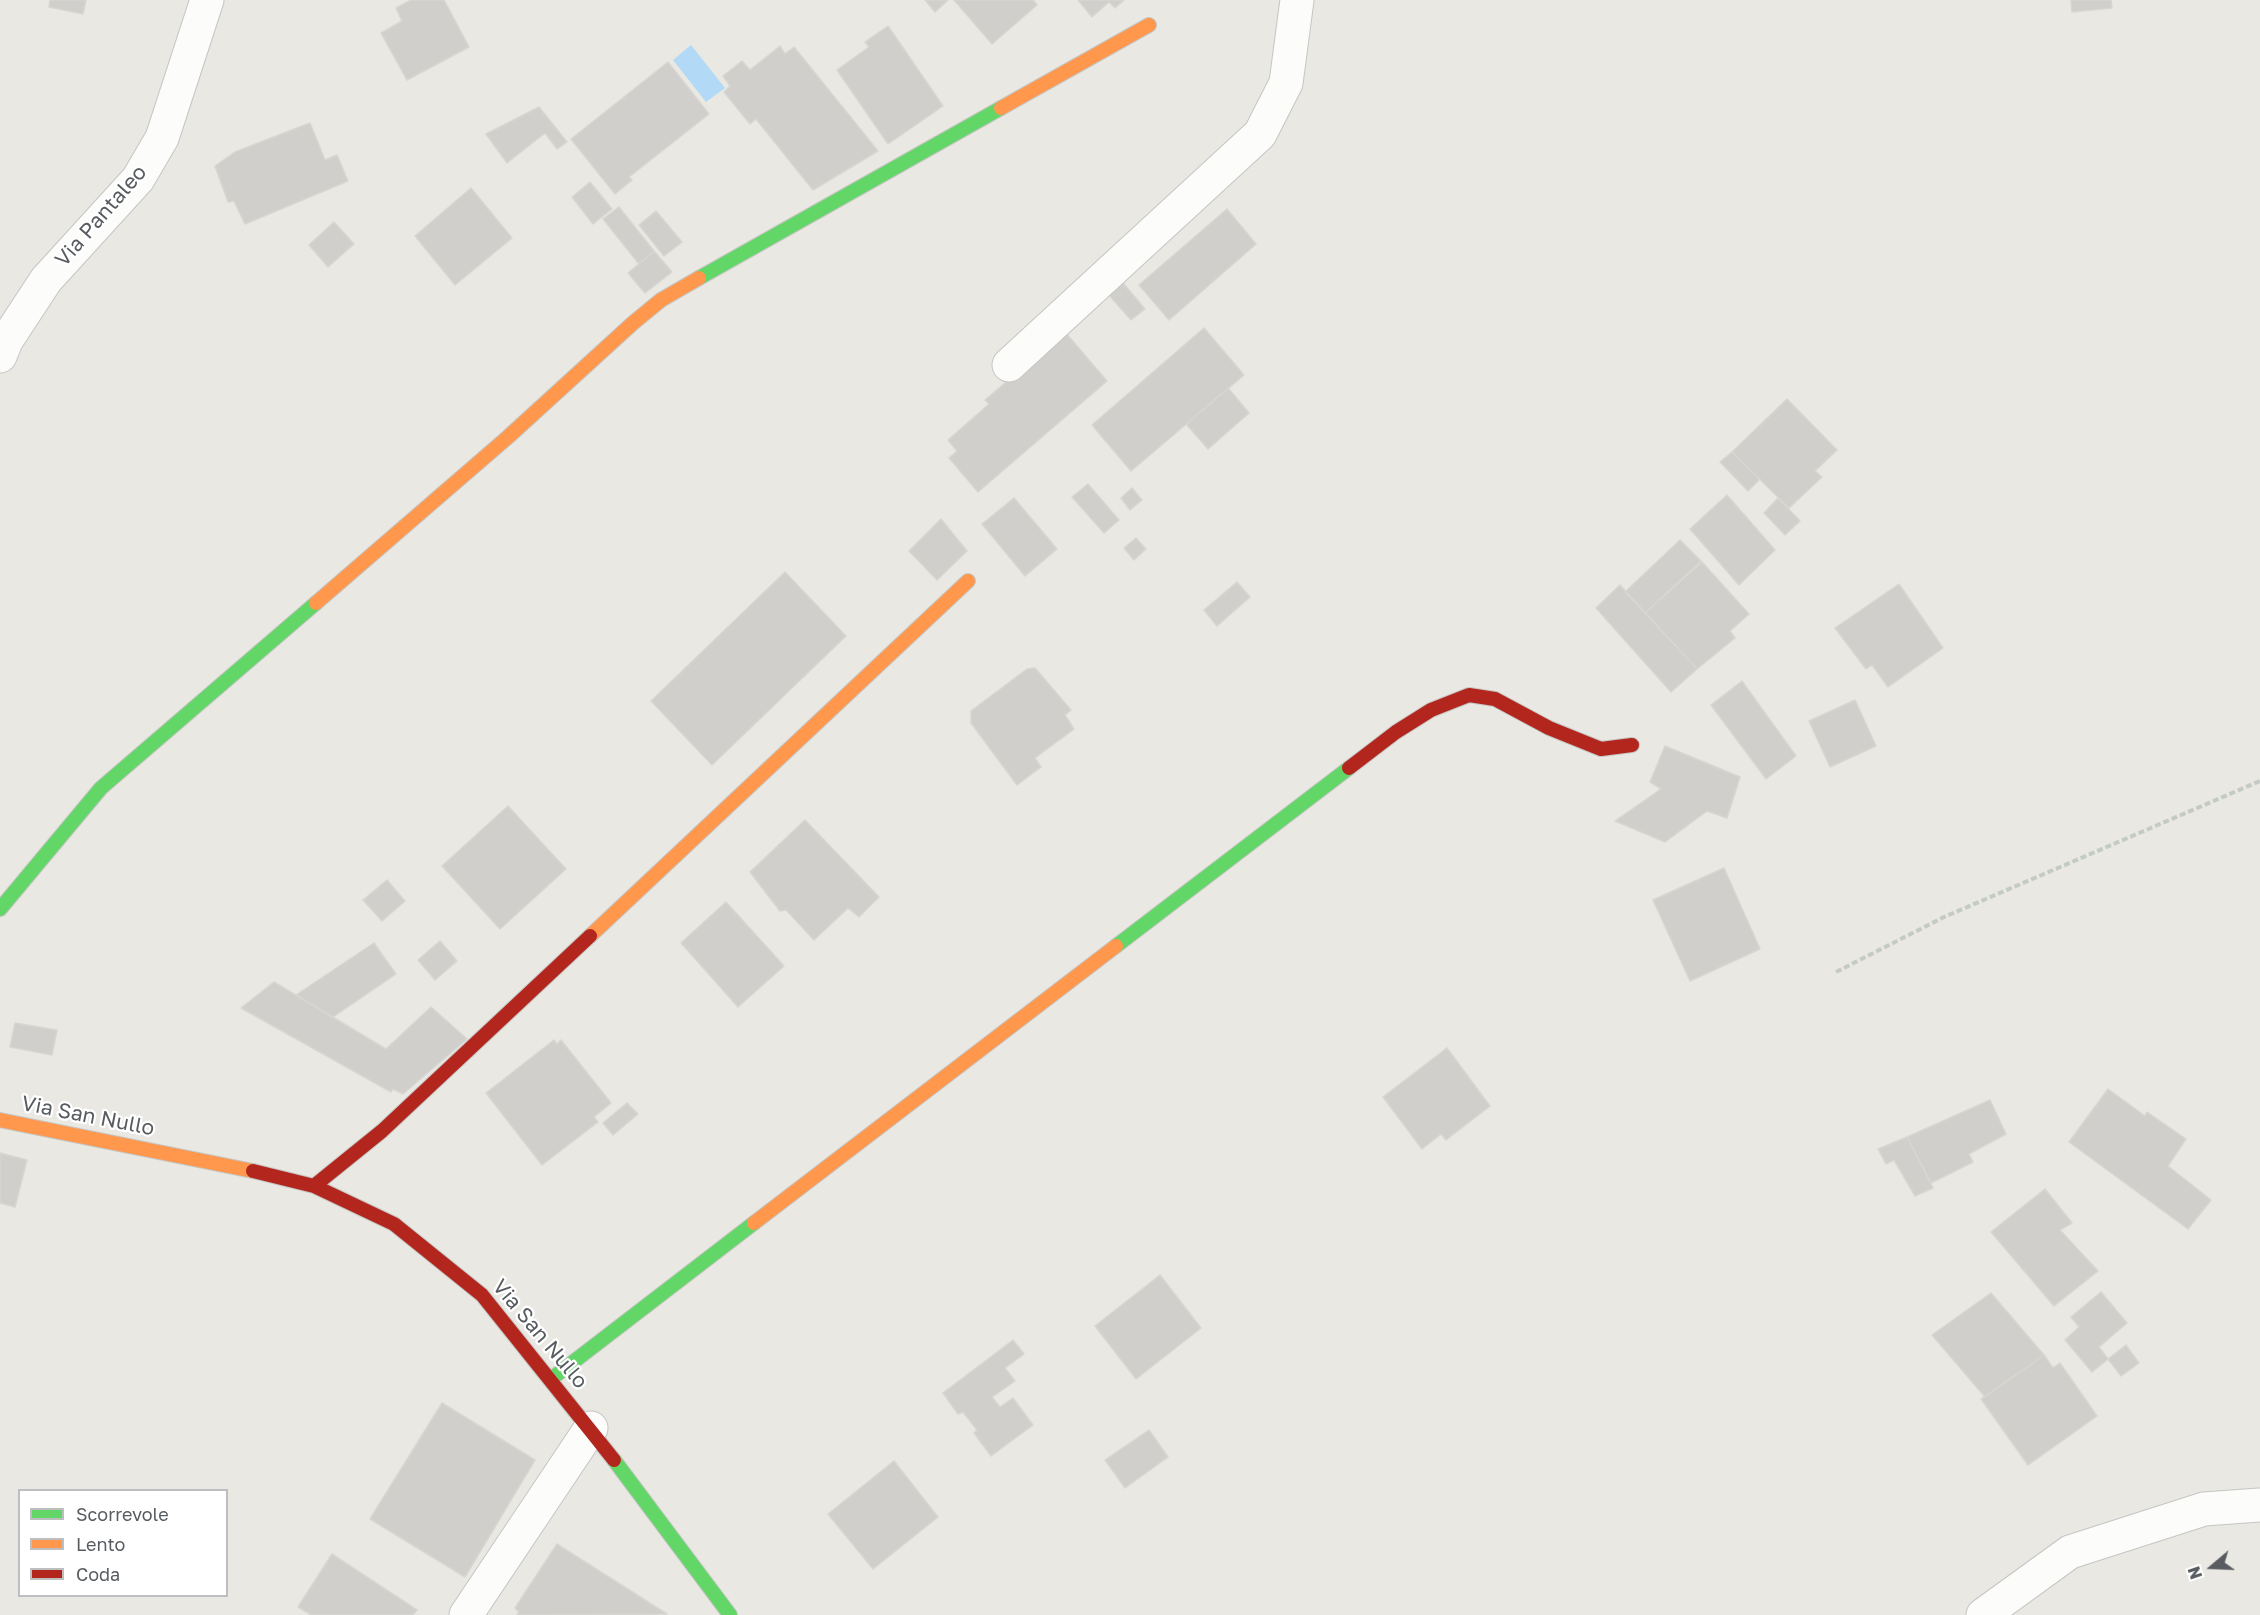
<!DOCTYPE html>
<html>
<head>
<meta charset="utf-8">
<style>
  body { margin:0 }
  #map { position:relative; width:2260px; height:1615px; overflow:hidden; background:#e9e8e2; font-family:"Golos Text",sans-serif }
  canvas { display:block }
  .legend { position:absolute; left:18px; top:1489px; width:210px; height:108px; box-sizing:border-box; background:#fff; border:2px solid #bcbebf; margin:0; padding:8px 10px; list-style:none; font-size:18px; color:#585c60 }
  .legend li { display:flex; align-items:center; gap:12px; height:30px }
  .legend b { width:30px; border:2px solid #bcbebf }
  .north { position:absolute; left:2182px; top:1537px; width:60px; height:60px; -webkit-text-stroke:4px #fff; paint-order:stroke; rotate:251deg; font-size:16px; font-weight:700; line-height:24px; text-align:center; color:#585c60 }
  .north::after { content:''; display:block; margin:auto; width:21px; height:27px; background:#585c60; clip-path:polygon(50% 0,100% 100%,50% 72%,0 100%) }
</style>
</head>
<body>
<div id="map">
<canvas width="2260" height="1615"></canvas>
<ul class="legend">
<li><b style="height:8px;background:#63d668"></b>Scorrevole</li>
<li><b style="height:8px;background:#ff974d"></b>Lento</li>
<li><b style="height:8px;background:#b3261e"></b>Coda</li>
</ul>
<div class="north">N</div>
</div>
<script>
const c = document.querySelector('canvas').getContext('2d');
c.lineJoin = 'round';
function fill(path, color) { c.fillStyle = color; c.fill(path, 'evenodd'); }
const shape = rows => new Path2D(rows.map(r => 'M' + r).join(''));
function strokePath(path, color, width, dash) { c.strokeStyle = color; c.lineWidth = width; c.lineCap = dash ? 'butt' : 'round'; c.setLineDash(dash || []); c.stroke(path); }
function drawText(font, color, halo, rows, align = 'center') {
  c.font = font + ' "Golos Text",sans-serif'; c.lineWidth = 4.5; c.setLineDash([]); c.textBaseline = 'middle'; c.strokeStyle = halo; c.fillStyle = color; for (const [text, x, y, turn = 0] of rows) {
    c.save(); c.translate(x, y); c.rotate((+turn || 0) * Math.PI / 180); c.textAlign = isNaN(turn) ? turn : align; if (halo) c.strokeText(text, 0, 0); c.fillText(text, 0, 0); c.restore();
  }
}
const water = shape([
  [691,45,725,88,706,102,673,60]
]);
const building = shape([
  [50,0,86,0,83,14,49,7,50,0],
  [411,0,444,0,469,47,407,80,381,33,402,21,396,8,411,0],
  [925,0,948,0,935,12,925,0],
  [954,0,1033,0,1037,5,992,44,954,0],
  [1078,0,1124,0,1115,8,1109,2,1092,17,1078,0],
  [2071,0,2111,0,2112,8,2072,12,2071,0],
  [888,26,943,106,888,144,837,70,869,47,865,42,888,26],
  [780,46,785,54,794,47,878,151,813,190,756,119,750,124,724,92,730,86,723,76,742,61,750,70,780,46],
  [668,62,709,114,629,177,632,180,615,194,571,139,668,62],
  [539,107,567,142,557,149,545,133,507,163,486,134,539,107],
  [310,123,325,160,337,155,348,181,245,224,234,201,228,202,215,166,235,152,310,123],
  [590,182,612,209,593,224,572,197,590,182],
  [471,188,512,238,455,285,415,236,471,188],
  [619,207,654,251,639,264,603,219,619,207],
  [1227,209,1256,244,1169,320,1139,285,1227,209],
  [656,211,682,242,664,256,639,225,656,211],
  [334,222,354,244,328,267,309,245,334,222],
  [654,251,672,272,645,293,628,273,654,251],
  [1123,283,1145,309,1131,320,1109,295,1123,283],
  [1204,328,1244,375,1131,471,1092,425,1204,328],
  [1065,332,1107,381,978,492,949,458,957,451,948,440,989,404,985,400,1065,332],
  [1228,388,1249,413,1208,449,1186,424,1228,388],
  [1787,399,1837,450,1815,471,1822,477,1789,508,1732,452,1787,399],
  [1732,452,1760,479,1748,491,1720,462,1732,452],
  [1088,484,1119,520,1104,533,1072,497,1088,484],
  [1132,488,1142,500,1130,510,1121,498,1132,488],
  [1727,495,1775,550,1739,585,1690,529,1727,495],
  [1014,498,1057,549,1025,576,982,524,1014,498],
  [1778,498,1800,521,1785,535,1764,513,1778,498],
  [941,519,967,551,937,580,909,551,941,519],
  [1136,538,1146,549,1134,560,1124,548,1136,538],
  [1680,540,1701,561,1645,613,1625,592,1680,540],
  [1702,562,1749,614,1730,631,1735,638,1697,669,1645,613,1702,562],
  [785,572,846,636,712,765,651,701,785,572],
  [1237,582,1250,597,1217,626,1204,610,1237,582],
  [1899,584,1943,648,1888,687,1872,665,1866,669,1835,628,1899,584],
  [1620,585,1697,669,1671,692,1596,608,1620,585],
  [1035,668,1071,710,1065,715,1074,729,1035,758,1041,767,1017,785,971,723,971,711,1027,669,1035,668],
  [1742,681,1796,756,1766,779,1711,705,1742,681],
  [1855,700,1876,746,1830,767,1809,721,1855,700],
  [1665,746,1740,777,1727,818,1707,811,1665,842,1615,821,1661,789,1650,782,1665,746],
  [508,806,566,869,500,929,442,866,508,806],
  [805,820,879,897,859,917,848,908,814,940,786,910,780,911,750,872,805,820],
  [1724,868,1760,949,1690,981,1653,900,1724,868],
  [387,880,405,901,382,921,363,900,387,880],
  [726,902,784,966,738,1007,681,943,726,902],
  [440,941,457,961,435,980,418,960,440,941],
  [374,943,396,974,333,1017,296,995,374,943],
  [274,982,386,1049,431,1007,467,1039,403,1094,393,1089,391,1092,241,1008,274,982],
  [15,1023,57,1030,52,1055,10,1047,15,1023],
  [554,1040,557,1044,561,1040,611,1103,594,1117,598,1122,542,1165,486,1093,554,1040],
  [1447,1048,1490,1106,1446,1140,1441,1134,1422,1149,1383,1097,1447,1048],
  [2108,1089,2145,1116,2147,1112,2186,1139,2168,1166,2211,1200,2188,1229,2069,1142,2108,1089],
  [1990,1100,2006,1134,1969,1154,1973,1162,1931,1183,1907,1137,1990,1100],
  [627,1103,638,1114,613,1135,603,1123,627,1103],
  [1907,1137,1933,1188,1915,1196,1894,1160,1886,1164,1878,1149,1907,1137],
  [0,1153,27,1160,15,1207,0,1203,0,1153],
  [2045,1189,2072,1223,2060,1230,2098,1271,2054,1306,1991,1232,2045,1189],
  [1160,1275,1201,1328,1136,1379,1095,1326,1160,1275],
  [2101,1292,2127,1323,2099,1347,2108,1359,2092,1372,2065,1340,2079,1327,2071,1317,2101,1292],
  [1991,1293,2044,1355,1985,1397,1932,1335,1991,1293],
  [1013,1340,1024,1354,1005,1368,1015,1381,992,1397,1000,1407,1013,1398,1033,1425,991,1456,974,1433,977,1430,963,1412,958,1414,943,1393,1013,1340],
  [2126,1345,2139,1363,2121,1376,2108,1359,2126,1345],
  [2044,1355,2053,1368,2060,1363,2097,1416,2028,1465,1981,1399,2044,1355],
  [442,1403,535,1460,465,1577,370,1519,442,1403],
  [1149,1430,1168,1457,1125,1488,1105,1460,1149,1430],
  [894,1461,938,1517,873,1569,828,1514,894,1461],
  [557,1544,667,1614,517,1615,519,1612,515,1608,557,1544],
  [332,1554,417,1610,413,1615,311,1615,298,1607,332,1554]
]);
const path = shape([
  [1836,972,1944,917,2260,781]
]);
const street = shape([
  [0,356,6,341,46,280,138,179,162,138,207,0],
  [1009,365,1260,134,1286,83,1297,0],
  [466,1615,591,1428],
  [1983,1615,2070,1552,2204,1509,2260,1505]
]);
const fast = shape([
  [699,278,1001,108],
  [0,909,101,788,316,603],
  [1116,946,1349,768],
  [551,1379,754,1223],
  [614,1460,730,1615]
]);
const slow = shape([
  [1001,108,1149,25],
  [316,603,508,437,633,323,661,300,699,278],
  [590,936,968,581],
  [0,1120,253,1171],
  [754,1223,1116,946]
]);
const jam = shape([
  [1349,768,1396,732,1431,710,1469,695,1495,699,1549,728,1601,749,1632,745],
  [253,1171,314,1186,394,1224,482,1295,614,1460],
  [314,1186,382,1131,590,936]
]);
const streetNames = [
  ["Via Pantaleo",101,216,-49],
  ["Via San Nullo",88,1116,11],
  ["Via San Nullo",540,1334,50]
];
fill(water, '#b2d9f6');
fill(building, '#d0cfcc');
strokePath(building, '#d8d6d1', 1.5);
strokePath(street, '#c5c5c3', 35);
strokePath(fast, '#c5c5c4', 16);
strokePath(slow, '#c5c5c4', 16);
strokePath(jam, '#c5c5c4', 16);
strokePath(path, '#c4cac6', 4, [6, 3]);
strokePath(street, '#fcfcfb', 33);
strokePath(fast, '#63d668', 14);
strokePath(slow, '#ff974d', 14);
strokePath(jam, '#b3261e', 14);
drawText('21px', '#585c60', '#fff', streetNames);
</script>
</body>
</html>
